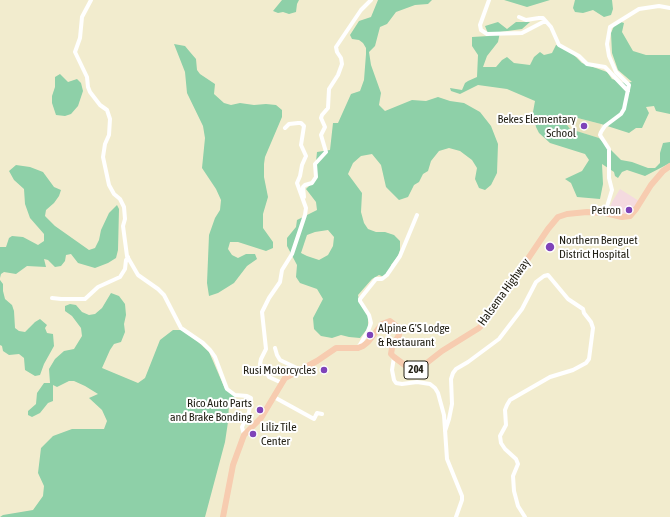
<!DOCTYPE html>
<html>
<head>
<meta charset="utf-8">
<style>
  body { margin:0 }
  canvas { display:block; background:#f2ecce }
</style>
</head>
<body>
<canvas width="670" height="517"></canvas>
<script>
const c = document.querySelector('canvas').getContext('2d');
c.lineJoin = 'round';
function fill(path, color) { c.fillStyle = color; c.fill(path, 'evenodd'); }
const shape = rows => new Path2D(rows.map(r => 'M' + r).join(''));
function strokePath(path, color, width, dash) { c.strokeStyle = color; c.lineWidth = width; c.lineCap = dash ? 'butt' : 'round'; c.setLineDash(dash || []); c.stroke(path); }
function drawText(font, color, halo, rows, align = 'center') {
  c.font = font + ' "Asap Condensed",sans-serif'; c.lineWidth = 4; c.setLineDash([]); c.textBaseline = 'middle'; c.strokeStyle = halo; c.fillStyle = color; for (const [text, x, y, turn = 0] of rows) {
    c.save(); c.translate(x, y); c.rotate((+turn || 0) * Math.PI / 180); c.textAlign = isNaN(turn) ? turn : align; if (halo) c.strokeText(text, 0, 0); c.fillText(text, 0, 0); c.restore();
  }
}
const commercial = shape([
  [620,189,639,201,632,213,625,216,608,212,612,202]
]);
const built = shape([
  [565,115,601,124,599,138,569,129,564,121]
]);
const green = shape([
  [282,0,299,0,297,4,296,12,289,14,283,12,278,13,273,11],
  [378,0,432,0,428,4,415,5,396,12,387,24,380,27,375,46,369,52,371,65,381,93,379,105,385,111,412,100,426,101,438,97,450,101,464,103,480,112,491,126,498,144,497,173,491,185,485,190,479,188,475,179,477,168,472,160,460,151,449,148,439,151,431,161,428,171,423,174,419,182,414,185,408,197,399,200,386,187,381,165,372,154,361,156,353,163,348,174,362,193,361,212,364,223,368,229,376,232,385,232,394,235,400,241,400,250,398,256,391,265,390,274,384,277,379,275,372,279,358,295,359,300,368,315,368,328,360,338,349,337,341,335,332,338,321,336,314,329,313,318,323,299,317,289,300,283,296,277,297,265,287,246,287,238,296,227,297,220,317,210,316,202,306,189,314,181,317,152,330,150,333,123,338,123,351,94,360,91,364,80,366,54,366,48,363,43,359,40,352,39,350,35,359,21,371,17],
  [328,230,334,237,333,246,328,255,319,260,307,256,301,253,307,235,315,232],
  [504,0,550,0,527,7],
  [575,0,612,0,613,9,611,15,604,17,593,10,583,13,575,12,573,8],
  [498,22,507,29,516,22,530,22,522,29,500,32,498,42,487,56,483,67,496,67,502,60,507,57,514,63,530,65,534,57,540,52,544,55,552,53,556,45,563,47,573,54,582,63,607,72,612,79,625,83,632,82,618,70,612,53,611,33,614,26,621,22,624,23,622,32,633,51,646,55,670,55,670,114,656,111,654,106,646,107,649,113,642,128,636,128,629,133,601,124,566,115,564,121,570,129,599,138,621,160,632,162,648,168,655,168,660,163,660,153,663,143,670,142,670,163,645,176,627,170,622,172,618,178,615,176,614,172,602,164,603,184,600,199,577,197,571,183,565,179,582,171,589,160,585,154,550,143,539,133,536,127,533,112,535,101,507,89,478,85,460,94,451,91,450,88,462,90,465,83,468,81,477,77,478,55,472,46,472,37,489,36,485,26],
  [174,44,185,46,190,52,196,59,197,70,200,74,215,84,214,94,224,103,231,105,240,103,254,105,266,104,276,105,282,110,282,117,265,157,264,164,264,177,268,197,263,214,263,228,273,242,273,248,266,251,238,242,230,242,228,249,232,255,238,258,246,254,255,254,257,259,247,266,234,283,218,293,209,296,207,283,209,235,215,218,220,210,221,200,216,189,202,168,205,138,203,126,187,93,185,72],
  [60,74,68,82,77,79,81,83,83,91,78,106,71,114,65,116,56,115,52,103,52,96,55,87,55,77],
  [16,165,30,167,43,172,54,187,61,190,59,196,54,203,46,210,45,216,55,226,89,250,95,248,99,240,101,230,109,213,117,205,119,209,118,250,116,258,108,263,95,268,78,263,71,254,66,255,65,261,61,266,55,267,48,260,44,259,46,267,27,266,16,274,4,272,1,274,0,278,0,247,6,247,9,238,12,236,23,237,38,245,44,241,44,234,30,218,25,204,24,189,14,180,9,171],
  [0,280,3,284,3,291,5,299,12,305,14,311,15,328,19,331,25,332,35,322,40,319,47,325,45,328,47,333,53,334,54,346,44,364,40,375,35,376,25,370,24,358,19,354,9,355,3,351,2,346,0,345],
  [111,293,119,296,125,304,126,315,124,324,125,332,121,342,114,344,110,350,102,368,138,383,145,378,160,340,173,330,182,330,195,339,209,352,213,361,225,389,235,397,236,405,229,404,228,422,225,442,205,517,0,517,3,515,33,510,43,496,44,486,38,473,41,448,53,436,72,429,104,429,107,421,102,410,89,398,98,394,85,386,74,381,69,381,57,387,53,385,53,401,48,403,40,413,32,417,28,415,28,411,36,404,37,393,44,383,50,383,49,369,55,359,64,351,74,349,82,336,81,328,72,316,65,311,65,306,70,304,76,305,82,312,89,315,95,314,102,308]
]);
const minor = shape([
  [91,0,82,17,80,38,75,52,87,77,88,87,90,92,100,105,107,110,110,119,109,135,105,144,103,157,109,185,114,194,120,199,124,207,125,219,123,226,127,256,138,275,158,289,164,295,181,328,203,343,210,350,215,357,227,389,235,395,247,396,251,398,249,412,242,427,244,435],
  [489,0,480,25,481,30,487,34,522,33,545,21],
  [519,17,526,20,539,18,543,18,551,27,559,45,579,56,587,64,605,67,628,91],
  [304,197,303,187,305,185,312,183,316,177,315,164,326,152,321,135,325,127,321,118,322,115,328,108,329,89,338,75,342,64,341,58,337,52,336,47,361,10,371,0],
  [605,213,612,190,609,178,609,149,600,135,601,132,605,126,621,114,624,109,629,85,616,72,609,56,607,44,610,27,639,9,659,6,670,8],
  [52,298,61,299,85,299,98,287,120,277,125,269,126,260,128,257],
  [275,348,277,355,280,360,301,370],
  [358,348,368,331,371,323,369,315,360,301,360,299,376,279,382,279,387,275,400,256,417,215],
  [394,357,392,370,394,380,396,383,402,384,417,382,430,384,435,388,438,393,444,415,447,459,462,496,462,500,456,517],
  [282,383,269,377,265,369,260,364,261,359,266,349,262,312,269,298,280,282,282,270,292,254,305,215,306,208,297,183,300,176,302,165,306,156,301,145,304,126,301,123,298,123,289,124,285,128],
  [274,397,314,419,317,413,322,414],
  [445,431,449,419,452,404,451,379,453,373,456,369,468,362,499,339,522,309,536,282,544,276,548,275,568,299,583,309,584,313,591,322,593,328,589,359,586,363,573,370,550,377,510,400,507,405,505,410,506,425,500,436,501,443,505,449,516,459,518,464,513,476,514,491,518,506,525,517]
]);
const highway = shape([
  [223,517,233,465,244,435,261,418,285,378,317,361,336,348,358,348,363,346,368,342,382,324,390,321,399,328,399,335,392,348,391,354,394,357,406,366,415,370,419,369,442,351,479,328,486,321,548,229,558,217,567,214,587,212,605,213,622,217,630,216,636,209,651,185,663,171,670,166]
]);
const markers = [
  [584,126,4,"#7f43b9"],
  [629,210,4,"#7f43b9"],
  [550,247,5,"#7f43b9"],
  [370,335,4,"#7f43b9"],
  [324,370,4,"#7f43b9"],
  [260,410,4,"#7f43b9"],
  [253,434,4,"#7f43b9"]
];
const shields = [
  [416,370,24]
];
const shieldNames = [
  ["204",416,370]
];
const poiNames = [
  ["Bekes Elementary",576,119],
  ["School",576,133],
  ["Petron",621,210],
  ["Northern Benguet",559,240,"left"],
  ["District Hospital",559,254,"left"],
  ["Alpine G'S Lodge",378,328,"left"],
  ["& Restaurant",378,342,"left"],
  ["Rusi Motorcycles",316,370],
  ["Rico Auto Parts",252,403],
  ["and Brake Bonding",252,417],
  ["Liliz Tile",261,427,"left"],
  ["Center",261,441,"left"]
];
const streetNames = [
  ["Halsema Highway",504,292,-54]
];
fill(commercial, '#f4dadf');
fill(built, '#e9e3bd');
fill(green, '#8ed0a8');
strokePath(minor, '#fff', 4);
strokePath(highway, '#f7ccb0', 6);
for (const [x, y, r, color] of markers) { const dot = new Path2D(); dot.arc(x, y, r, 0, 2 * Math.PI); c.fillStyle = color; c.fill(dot); strokePath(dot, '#fff', 1.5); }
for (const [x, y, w] of shields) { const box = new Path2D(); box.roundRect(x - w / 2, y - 9, w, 18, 3); c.fillStyle = '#fff'; c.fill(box); strokePath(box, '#242217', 1); }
drawText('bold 11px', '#242217', null, shieldNames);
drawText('12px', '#242217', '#fff', poiNames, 'right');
drawText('12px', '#242217', '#fff', streetNames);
</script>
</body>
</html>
